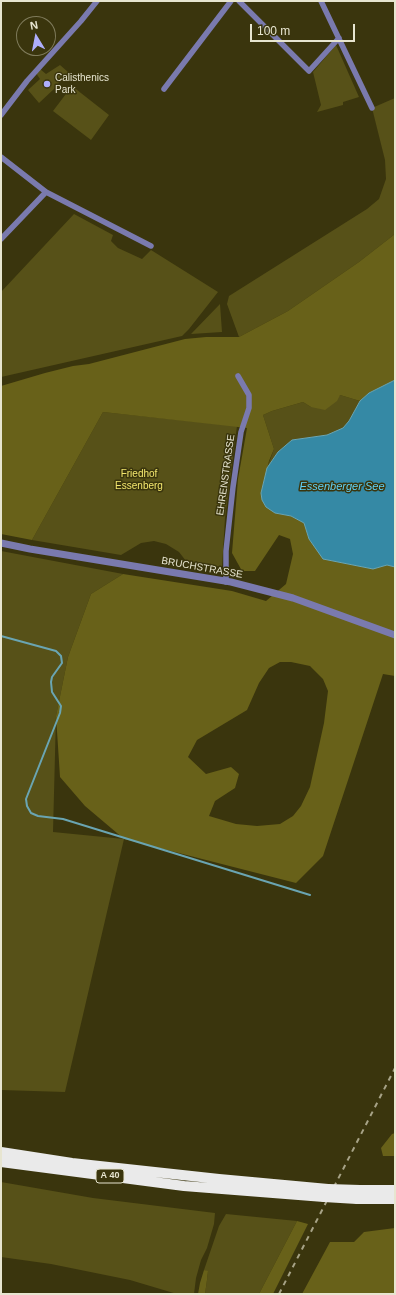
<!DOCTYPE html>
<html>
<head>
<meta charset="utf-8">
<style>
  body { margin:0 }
  #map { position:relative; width:396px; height:1295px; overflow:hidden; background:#3a350d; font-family:Helvetica,sans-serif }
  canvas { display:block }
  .frame { position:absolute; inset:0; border:2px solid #e7e5d0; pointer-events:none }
  .north { position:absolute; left:16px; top:16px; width:40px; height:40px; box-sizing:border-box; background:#3a350d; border:1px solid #7f7b5b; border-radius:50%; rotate:350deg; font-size:11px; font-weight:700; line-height:16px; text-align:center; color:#e7e5d0 }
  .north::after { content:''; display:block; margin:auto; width:14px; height:18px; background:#aeaefb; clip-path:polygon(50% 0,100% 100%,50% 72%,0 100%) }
  .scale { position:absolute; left:250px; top:24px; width:105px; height:18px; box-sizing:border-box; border:2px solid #e7e5d0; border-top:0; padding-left:5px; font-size:12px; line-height:14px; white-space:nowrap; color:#e7e5d0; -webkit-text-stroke:3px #3a350d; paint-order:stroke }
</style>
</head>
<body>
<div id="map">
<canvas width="396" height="1295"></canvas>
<div class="frame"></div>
<div class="north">N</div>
<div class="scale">100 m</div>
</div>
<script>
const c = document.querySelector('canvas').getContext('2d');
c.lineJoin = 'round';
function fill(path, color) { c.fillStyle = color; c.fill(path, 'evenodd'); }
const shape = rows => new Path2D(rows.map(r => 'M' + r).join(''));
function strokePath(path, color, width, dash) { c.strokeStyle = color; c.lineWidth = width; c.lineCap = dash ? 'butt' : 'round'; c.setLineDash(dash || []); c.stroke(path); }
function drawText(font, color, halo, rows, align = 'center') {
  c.font = font + ' Helvetica,sans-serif'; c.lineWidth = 3; c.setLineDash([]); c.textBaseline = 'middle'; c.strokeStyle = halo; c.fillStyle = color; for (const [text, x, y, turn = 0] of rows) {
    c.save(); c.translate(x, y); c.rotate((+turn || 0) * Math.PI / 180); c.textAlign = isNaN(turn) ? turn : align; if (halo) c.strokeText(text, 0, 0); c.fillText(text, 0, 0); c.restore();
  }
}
const green = shape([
  [336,45,359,97,343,102,343,105,317,112,321,105,313,72],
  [60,65,68,72,54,89,39,103,28,90,40,79,36,73,40,69,46,74],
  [72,86,109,115,91,140,53,111],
  [395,98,395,234,359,262,288,311,239,337,227,304,229,296,367,209,379,199,386,179,385,160,372,108],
  [74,214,113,235,111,241,118,248,142,259,151,250,218,292,189,329,182,336,1,377,1,292],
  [220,304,222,332,191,334],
  [340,395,360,401,349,421,343,428,327,435,292,440,278,452,267,468,274,449,263,415,272,411,303,402,311,407],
  [103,412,237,426,225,518,222,567,186,561,179,552,166,544,154,541,141,543,121,555,32,540],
  [1,551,123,574,91,594,68,657,56,716,53,832,124,839,65,1092,1,1090],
  [1,1182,93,1198,215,1213,214,1224,207,1248,201,1260,196,1278,194,1294,177,1294,130,1280,51,1264,1,1257],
  [226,1214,297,1221,259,1294,205,1294,207,1280,208,1272,204,1270,219,1226]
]);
const forest = shape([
  [395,234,395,380,369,393,360,401,340,395,337,401,325,410,311,407,303,402,272,411,263,415,274,449,269,461,261,493,275,513,291,516,304,523,309,539,324,559,373,569,387,565,395,567,395,676,383,674,323,856,296,883,124,839,85,806,60,777,56,716,68,657,91,594,123,574,232,591,266,601,286,584,293,554,290,539,279,535,255,571,242,571,232,553,238,479,247,428,103,412,32,540,1,534,1,386,45,373,73,366,89,364,185,339,206,337,239,337,288,311,359,262],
  [280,662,291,662,310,666,323,679,328,691,324,723,310,787,301,806,293,816,280,824,257,826,236,824,209,816,215,801,235,788,239,774,231,767,206,774,188,757,197,740,247,710,259,683,269,668],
  [395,1133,395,1156,383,1156,381,1148,392,1134],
  [297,1221,308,1224,273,1294,259,1294],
  [395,1228,395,1294,302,1294,330,1242,354,1242,364,1232],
  [204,1270,208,1271,207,1280,205,1294,198,1294,200,1283]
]);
const water = shape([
  [395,380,395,567,387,565,373,569,323,559,309,539,304,523,291,516,275,513,266,507,262,500,261,493,267,468,278,452,292,440,327,435,343,428,349,421,360,401,369,393,395,380]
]);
const stream = shape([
  [1,636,56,651,61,656,62,663,52,677,51,682,52,692,61,706,60,713,26,799,27,806,31,813,38,816,63,819,310,895]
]);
const minor = shape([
  [239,1,309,71,339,38],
  [321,1,372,108],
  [164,89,231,1],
  [1,115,27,81,81,21,97,1],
  [1,157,46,192,151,246],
  [1,239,46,192],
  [226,582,226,551,233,487,241,432,249,408,249,395,238,376]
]);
const tertiary = shape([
  [1,543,30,549,231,582,293,598,395,635]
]);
const motorway = shape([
  [1,1152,72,1163,219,1179,328,1189],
  [1,1162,184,1186,324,1197],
  [360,1190,395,1190],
  [357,1199,395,1199]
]);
const rail = shape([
  [279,1294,395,1068]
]);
const motorwayBridge = shape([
  [328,1189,360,1190],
  [324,1197,357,1199]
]);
const markers = [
  [47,84,4,"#aeaefb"]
];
const shields = [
  [110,1176,28]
];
const shieldNames = [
  ["A 40",110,1176]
];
const poiNames = [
  ["Calisthenics",55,78],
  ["Park",55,90]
];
const parkNames = [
  ["Friedhof",139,474],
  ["Essenberg",139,486]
];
const streetNames = [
  ["EHRENSTRASSE",226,475,-82],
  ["BRUCHSTRASSE",202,568,10]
];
const waterNames = [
  ["Essenberger See",342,487]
];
fill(green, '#575118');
fill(forest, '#686119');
fill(water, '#3589a5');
strokePath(water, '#6aa5b2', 1);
strokePath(stream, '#6aa5b2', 2);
strokePath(minor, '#7a7aae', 5.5);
strokePath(tertiary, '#7a7aae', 7);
strokePath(motorway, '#eaeaea', 10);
strokePath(rail, '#a7a387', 2, [5, 5]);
strokePath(motorwayBridge, '#eaeaea', 10);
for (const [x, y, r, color] of markers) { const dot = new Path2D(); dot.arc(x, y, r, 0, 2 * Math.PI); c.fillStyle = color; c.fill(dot); strokePath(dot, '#3a350d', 1.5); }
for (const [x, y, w] of shields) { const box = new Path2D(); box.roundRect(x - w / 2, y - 7, w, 14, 3); c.fillStyle = '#3a350d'; c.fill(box); strokePath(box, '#e7e5d0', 1); }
drawText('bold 9px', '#e7e5d0', null, shieldNames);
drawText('10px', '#e7e5d0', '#3a350d', poiNames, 'left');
drawText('10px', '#f3e66d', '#3a350d', parkNames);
drawText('10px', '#e7e5d0', '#3a350d', streetNames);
drawText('italic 11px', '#60cff4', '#3a350d', waterNames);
</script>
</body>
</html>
